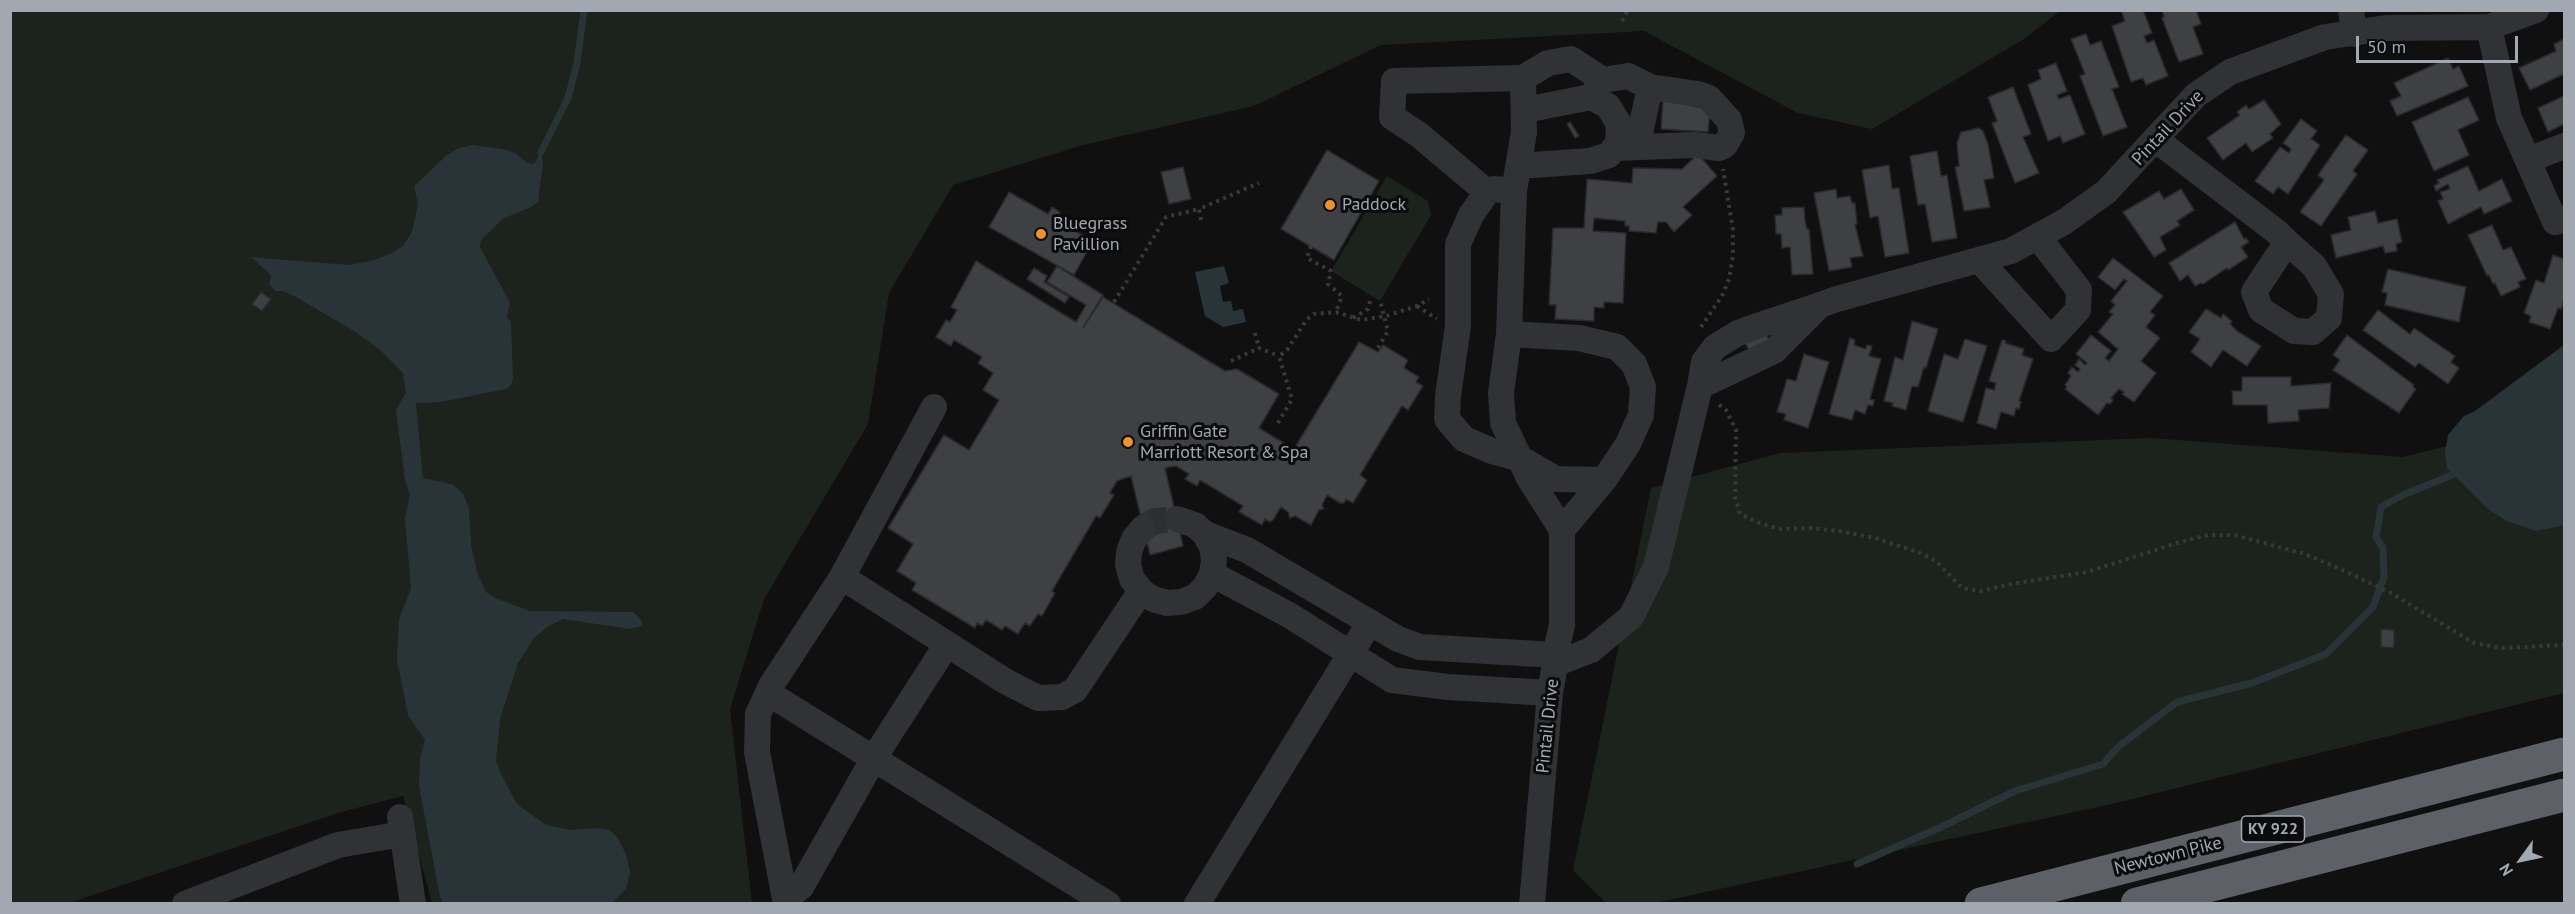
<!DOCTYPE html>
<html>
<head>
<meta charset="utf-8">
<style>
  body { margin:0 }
  #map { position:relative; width:2575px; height:914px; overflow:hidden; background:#101011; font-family:"PT Sans",sans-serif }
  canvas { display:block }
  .frame { position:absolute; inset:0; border:12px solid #a1a8b2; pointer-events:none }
  .north { position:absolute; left:2491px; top:830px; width:60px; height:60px; -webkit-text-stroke:4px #0b0b0c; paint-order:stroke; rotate:237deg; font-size:16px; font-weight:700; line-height:24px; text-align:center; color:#a1a8b2 }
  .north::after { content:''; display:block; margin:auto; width:21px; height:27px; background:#a1a8b2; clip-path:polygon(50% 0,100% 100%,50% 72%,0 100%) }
  .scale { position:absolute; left:2356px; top:36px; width:162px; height:27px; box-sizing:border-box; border:3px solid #a1a8b2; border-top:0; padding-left:8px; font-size:18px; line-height:21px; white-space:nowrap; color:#a1a8b2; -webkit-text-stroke:4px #0b0b0c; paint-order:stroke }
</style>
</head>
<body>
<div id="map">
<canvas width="2575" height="914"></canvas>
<div class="frame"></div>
<div class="north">N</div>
<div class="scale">50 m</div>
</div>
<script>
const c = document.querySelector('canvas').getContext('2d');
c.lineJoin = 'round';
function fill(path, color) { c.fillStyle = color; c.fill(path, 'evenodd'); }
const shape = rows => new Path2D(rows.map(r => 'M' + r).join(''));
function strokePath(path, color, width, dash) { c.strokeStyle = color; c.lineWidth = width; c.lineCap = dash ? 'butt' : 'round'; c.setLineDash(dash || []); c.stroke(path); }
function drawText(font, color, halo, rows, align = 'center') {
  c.font = font + ' "PT Sans",sans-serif'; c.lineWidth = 6; c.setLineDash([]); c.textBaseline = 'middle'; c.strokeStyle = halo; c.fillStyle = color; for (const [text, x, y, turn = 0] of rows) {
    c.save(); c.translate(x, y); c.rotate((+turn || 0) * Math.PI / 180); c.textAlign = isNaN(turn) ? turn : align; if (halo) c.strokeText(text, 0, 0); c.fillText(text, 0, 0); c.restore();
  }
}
const green = shape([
  [10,11,2060,11,2024,39,1872,129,1798,113,1644,31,1381,45,1254,106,1083,145,953,185,889,293,868,424,764,599,730,709,752,904,432,903,403,796,341,812,69,903,11,903],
  [1387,176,1428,201,1431,215,1380,301,1331,271],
  [2564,418,2564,693,2116,803,1655,903,1606,903,1573,870,1651,488,1780,453,2151,438,2402,457]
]);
const water = shape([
  [473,145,502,149,515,153,527,163,534,164,541,152,543,164,538,202,529,208,504,218,481,240,480,247,510,303,507,317,511,322,513,378,511,385,506,389,441,402,416,403,423,478,452,484,463,494,469,508,471,545,477,572,486,592,495,598,530,611,633,612,642,621,642,626,630,629,563,619,547,627,534,638,518,663,500,719,496,761,500,772,517,804,546,825,570,830,599,828,609,830,617,837,626,854,630,872,626,889,612,903,444,904,440,897,419,786,420,759,425,740,408,715,397,660,399,619,411,588,405,518,410,495,405,480,396,410,406,393,403,373,379,349,354,331,296,297,283,291,275,291,269,284,271,275,251,257,348,265,371,261,390,254,403,246,412,232,418,205,414,186,447,155,459,148],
  [1224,266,1229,283,1220,286,1223,302,1231,301,1233,311,1243,309,1246,322,1223,327,1205,316,1195,272],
  [2564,345,2564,525,2536,531,2509,522,2489,510,2447,468,2445,453,2448,435,2464,416,2475,411]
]);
const stream = shape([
  [541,152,568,98,577,63,584,10],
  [1857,864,1939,828,2015,791,2103,764,2118,747,2177,702,2252,683,2326,654,2373,607,2384,577,2383,548,2376,537,2381,507,2403,495,2462,471]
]);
const building = shape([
  [2143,10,2152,33,2144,36,2147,43,2154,40,2168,76,2146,85,2143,78,2131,82,2112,26,2125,21,2121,11,2143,10],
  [2162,10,2196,10,2201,24,2193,27,2203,54,2179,62,2162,18,2164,17,2162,10],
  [2086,34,2090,45,2101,41,2119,87,2112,89,2127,127,2103,136,2080,76,2085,74,2071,39,2086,34],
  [2564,39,2564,74,2530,90,2519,68,2556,51,2554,44,2564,39],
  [2448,58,2453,69,2459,66,2468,86,2397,116,2390,101,2401,96,2394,83,2448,58],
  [2056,63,2067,91,2057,95,2059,99,2070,95,2085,134,2063,143,2060,136,2048,141,2028,85,2041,79,2038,70,2056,63],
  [2013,87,2031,134,2023,137,2039,173,2015,183,1992,123,1997,121,1988,97,2013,87],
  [2564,96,2564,124,2548,132,2538,108,2564,96],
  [2468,97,2479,120,2458,130,2469,155,2434,171,2412,122,2468,97],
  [1663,99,1710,110,1708,132,1661,129,1663,99],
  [2264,100,2281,124,2270,134,2273,138,2252,152,2246,143,2223,160,2207,138,2240,115,2237,112,2246,105,2249,109,2264,100],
  [2301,119,2317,131,2311,139,2320,145,2288,194,2278,187,2273,194,2255,181,2280,147,2289,153,2291,149,2283,143,2301,119],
  [1570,122,1579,136,1575,138,1567,124,1570,122],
  [1979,128,1983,131,1988,144,1994,178,1984,180,1990,207,1964,211,1955,167,1959,166,1957,143,1961,132,1979,128],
  [2346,135,2368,150,2353,171,2357,174,2321,226,2300,212,2324,180,2318,175,2346,135],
  [1327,150,1379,181,1334,260,1281,229,1327,150],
  [1937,151,1941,176,1947,175,1957,238,1932,242,1925,204,1918,205,1910,156,1937,151],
  [1698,154,1717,176,1683,207,1692,215,1674,232,1666,222,1658,222,1656,233,1629,231,1629,226,1625,226,1625,221,1594,218,1593,231,1626,233,1623,303,1604,302,1604,308,1594,307,1594,321,1555,319,1556,305,1549,305,1553,228,1584,228,1587,179,1632,183,1633,168,1682,169,1698,154],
  [1889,165,1892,189,1899,188,1909,253,1885,257,1878,216,1870,218,1862,170,1889,165],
  [2468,166,2479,191,2502,179,2512,201,2484,214,2481,207,2448,224,2438,201,2443,199,2440,192,2450,189,2448,184,2436,191,2434,186,2439,183,2437,180,2468,166],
  [1183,167,1191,199,1169,204,1161,172,1183,167],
  [1836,189,1837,198,1850,196,1852,203,1855,203,1857,224,1855,225,1863,256,1850,258,1852,267,1829,271,1814,193,1836,189],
  [2181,189,2194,210,2177,221,2180,225,2160,237,2166,250,2154,257,2123,212,2159,191,2164,199,2181,189],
  [1009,192,1048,214,1052,207,1060,212,1056,220,1093,241,1074,275,989,227,1009,192],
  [1804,207,1805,221,1807,229,1809,229,1813,274,1792,275,1790,247,1782,248,1781,234,1776,234,1775,215,1782,215,1782,208,1804,207],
  [2375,211,2378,223,2397,219,2402,242,2396,244,2397,251,2385,253,2383,246,2336,258,2331,235,2351,230,2348,217,2375,211],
  [2235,222,2244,239,2246,238,2249,242,2241,247,2248,257,2228,270,2227,268,2203,284,2201,283,2195,286,2188,275,2180,281,2169,263,2235,222],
  [2492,225,2503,250,2511,247,2526,279,2518,282,2520,287,2501,296,2495,283,2493,284,2489,275,2487,276,2468,235,2492,225],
  [2553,255,2564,259,2564,300,2561,309,2558,308,2550,329,2529,322,2531,316,2524,313,2536,280,2544,283,2553,255],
  [2113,258,2163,296,2150,312,2155,315,2146,327,2160,338,2141,361,2156,373,2134,402,2122,394,2124,392,2119,389,2111,398,2113,400,2110,404,2107,403,2098,415,2065,389,2067,387,2065,385,2071,376,2068,373,2072,367,2078,372,2080,369,2075,365,2079,359,2085,365,2087,363,2076,354,2091,335,2111,351,2105,358,2109,361,2118,349,2098,332,2113,314,2109,312,2115,305,2111,301,2127,281,2124,279,2115,290,2098,277,2113,258],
  [976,261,1076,322,1086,305,1047,282,1057,266,1103,295,1083,328,1103,297,1225,371,1237,369,1279,394,1259,428,1294,449,1359,342,1378,352,1383,345,1408,360,1404,368,1419,377,1416,382,1423,386,1408,410,1402,406,1360,475,1367,480,1353,503,1346,499,1344,503,1340,503,1327,495,1322,505,1324,509,1319,510,1311,525,1295,516,1290,518,1288,512,1281,507,1273,520,1270,522,1265,519,1262,525,1239,512,1243,506,1200,480,1197,486,1185,479,1189,474,1176,466,1165,468,1183,546,1150,555,1131,476,1117,481,1110,493,1114,495,1100,518,1096,516,1052,591,1055,593,1042,616,1038,614,1030,626,1025,623,1018,634,1005,626,1002,630,986,620,982,626,977,623,975,628,912,590,916,583,897,571,913,544,888,528,944,435,969,450,999,400,983,390,993,373,978,363,982,357,954,340,951,346,936,337,946,320,950,322,957,310,951,307,976,261],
  [1034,268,1047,276,1044,282,1069,297,1065,303,1027,279,1034,268],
  [2388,269,2466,287,2459,322,2385,305,2387,293,2382,292,2388,269],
  [261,292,271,299,262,311,252,304,261,292],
  [2206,309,2221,318,2223,314,2232,321,2230,324,2237,331,2261,346,2247,366,2223,350,2211,367,2191,352,2200,339,2189,332,2206,309],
  [2378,310,2410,334,2414,328,2455,356,2451,362,2459,368,2448,384,2419,363,2415,367,2363,330,2378,310],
  [1912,321,1938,329,1926,368,1924,367,1918,387,1912,386,1906,410,1892,406,1893,403,1884,401,1895,357,1903,360,1912,321],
  [1763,327,1769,340,1749,350,1742,337,1763,327],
  [2347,335,2414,385,2413,387,2416,389,2399,413,2333,370,2340,360,2333,355,2347,335],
  [1850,338,1855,340,1854,345,1866,349,1867,345,1872,346,1869,356,1881,359,1870,399,1874,400,1873,406,1868,405,1865,414,1855,410,1852,420,1829,414,1850,338],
  [1965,339,1987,346,1963,422,1928,411,1944,354,1958,359,1965,339],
  [2002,340,2006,341,2005,343,2024,349,2022,355,2033,359,2019,401,2021,402,2019,409,2016,408,2014,416,2001,412,1996,429,1977,423,1986,388,1994,390,1996,383,1989,381,2002,340],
  [1804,354,1829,362,1808,428,1784,420,1786,414,1777,412,1787,379,1796,381,1804,354],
  [2242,377,2291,377,2291,386,2331,383,2329,408,2298,410,2299,421,2268,423,2267,405,2233,405,2232,391,2242,391,2242,377],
  [2381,629,2394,630,2394,648,2381,647,2381,629]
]);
const minorTunnel = shape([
  [1143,528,1155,521,1177,519]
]);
const path = shape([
  [1622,21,1628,10],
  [1201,220,1199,209,1259,183],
  [1311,246,1307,258,1331,271,1328,284,1342,296,1336,312],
  [1114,302,1166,217,1199,209],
  [1417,306,1437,319],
  [1353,318,1368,309,1371,298],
  [1701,327,1722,296,1729,279,1733,255,1733,230,1723,169],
  [1255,333,1259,348],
  [1378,348,1388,331,1380,301],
  [1231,361,1259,348,1279,356],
  [1719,405,1726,410,1736,430,1735,497,1740,514,1759,523,1781,529,1810,528,1839,531,1875,538,1918,552,1936,561,1962,588,1981,591,2011,584,2087,572,2177,543,2208,535,2234,535,2305,554,2338,568,2391,593,2474,643,2502,648,2564,645],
  [1278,423,1292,399,1279,356,1287,350,1307,319,1314,314,1336,312,1361,320,1386,316,1417,306,1429,299]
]);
const minor = shape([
  [2351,10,2354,34],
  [2489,27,2509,118,2555,222,2564,218],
  [1523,78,1548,63,1571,59,1603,80],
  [1591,97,1603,80,1628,76,1650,87,1698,94,1709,98,1729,120,1732,133,1725,145,1719,148,1694,145,1614,148],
  [2155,139,2277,232,2287,242,2314,266,2331,294,2329,318,2313,332,2294,331,2261,310,2254,292,2287,242],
  [1637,147,1650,87],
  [2528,160,2564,146],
  [1518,166,1590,161,1609,155,1618,143,1619,124,1608,106,1591,97,1525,110],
  [1487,192,1418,134,1392,117,1394,81,1523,78,1524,132,1514,191],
  [1980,261,2051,339,2078,310,2079,290,2038,237],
  [1820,305,1774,351,1700,386,1704,362,1715,347,1738,333,1760,325,1820,305,1837,299,2011,251,2064,222,2106,192,2196,95,2230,72,2325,37,2386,28,2489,27,2536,10],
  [1509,334,1514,191,1494,189,1487,192,1471,215,1458,244,1458,326,1448,396,1447,419,1464,439,1492,451,1521,459,1556,479,1604,480],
  [1143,528,1134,539,1129,552,1128,565,1132,579,1141,591,1153,599,1167,603,1181,602,1195,597,1205,587,1212,574,1214,560,1212,547,1205,534,1195,525,1177,519],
  [1205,534,1247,550,1398,639,1420,647,1555,655],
  [1212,574,1289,615,1392,680,1448,687,1550,693],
  [842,577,1005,681,1038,698,1062,697,1075,690,1141,591],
  [1555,664,1555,655,1562,625,1562,530,1604,480,1628,444,1641,415,1643,387,1634,364,1617,347,1579,338,1509,334,1501,393,1503,423,1529,478,1562,530],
  [768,693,1108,904],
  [400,817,413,904],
  [785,899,801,887,874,758,947,644],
  [185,904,338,845,402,834],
  [786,904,757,752,758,714,772,684,842,577,934,407],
  [1197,904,1370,622],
  [1532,904,1550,693,1555,664,1591,650,1631,617,1656,567,1700,386]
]);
const highway = shape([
  [1981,904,2564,754],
  [2137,904,2564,795]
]);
const markers = [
  [1330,205,6,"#ee922b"],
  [1041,234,6,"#ee922b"],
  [1128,442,6,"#ee922b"]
];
const shields = [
  [2273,829,63]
];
const shieldNames = [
  ["KY 922",2273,829]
];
const streetNames = [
  ["Pintail Drive",2168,128,-47],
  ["Pintail Drive",1548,726,-84],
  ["Newtown Pike",2168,856,-14]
];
const poiNames = [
  ["Paddock",1342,205],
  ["Bluegrass",1053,224],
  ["Pavillion",1053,245],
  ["Griffin Gate",1140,432],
  ["Marriott Resort & Spa",1140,453]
];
fill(green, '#1c231c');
fill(water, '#293439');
strokePath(stream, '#293439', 7);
fill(building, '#3f4044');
strokePath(building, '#2a2a2d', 1.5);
strokePath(minorTunnel, '#2d2e31', 26, [26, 13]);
strokePath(path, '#37393d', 4, [3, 4.5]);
strokePath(minor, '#313236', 26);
strokePath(highway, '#5d6167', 33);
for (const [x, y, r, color] of markers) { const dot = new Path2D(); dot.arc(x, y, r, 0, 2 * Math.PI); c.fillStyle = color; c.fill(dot); strokePath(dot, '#0b0b0c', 2); }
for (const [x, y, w] of shields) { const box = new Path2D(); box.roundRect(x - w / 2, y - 13, w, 26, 4.5); c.fillStyle = '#0b0b0c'; c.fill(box); strokePath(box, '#a1a8b2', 1.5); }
drawText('bold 16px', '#a1a8b2', null, shieldNames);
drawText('18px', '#a1a8b2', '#0b0b0c', streetNames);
drawText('18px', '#a1a8b2', '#0b0b0c', poiNames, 'left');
</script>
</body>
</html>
